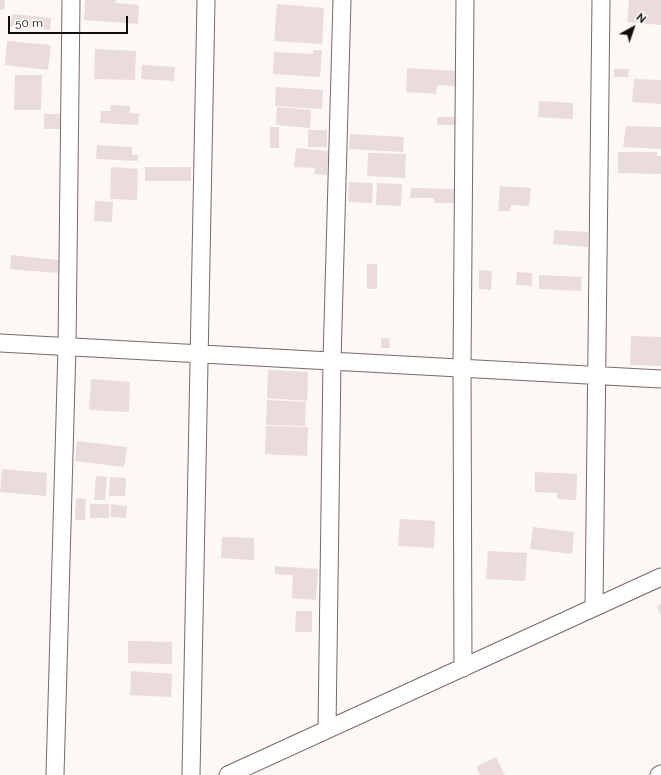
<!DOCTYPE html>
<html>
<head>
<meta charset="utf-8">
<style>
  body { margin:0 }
  #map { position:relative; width:661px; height:775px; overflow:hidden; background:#fdf7f6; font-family:Raleway,sans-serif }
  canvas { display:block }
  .north { position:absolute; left:613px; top:8px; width:40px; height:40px; -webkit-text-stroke:3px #fff; paint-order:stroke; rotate:40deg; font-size:11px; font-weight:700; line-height:16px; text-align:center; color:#120d0d }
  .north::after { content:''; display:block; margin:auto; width:14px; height:18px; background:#120d0d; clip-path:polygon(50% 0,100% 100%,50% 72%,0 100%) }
  .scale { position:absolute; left:8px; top:16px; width:120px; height:18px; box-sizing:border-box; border:2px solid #120d0d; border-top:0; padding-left:5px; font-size:12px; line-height:14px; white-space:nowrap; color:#120d0d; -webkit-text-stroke:3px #fff; paint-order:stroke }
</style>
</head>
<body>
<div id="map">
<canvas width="661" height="775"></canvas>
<div class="north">N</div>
<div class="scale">50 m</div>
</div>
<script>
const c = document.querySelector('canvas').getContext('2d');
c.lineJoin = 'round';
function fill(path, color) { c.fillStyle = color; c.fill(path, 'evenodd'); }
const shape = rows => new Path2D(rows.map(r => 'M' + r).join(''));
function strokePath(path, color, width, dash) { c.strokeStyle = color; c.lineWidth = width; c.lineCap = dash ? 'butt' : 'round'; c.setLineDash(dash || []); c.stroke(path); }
const building = shape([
  [0,0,5,0,4,10,0,10],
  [85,0,116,0,115,3,139,5,138,24,84,20],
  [629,0,661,0,661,25,627,22],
  [277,4,324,8,322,44,274,41],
  [13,14,51,18,50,30,9,26],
  [7,41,51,45,48,70,5,65],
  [95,49,136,51,135,80,94,79],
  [313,50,322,50,320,77,273,74,274,52,313,54],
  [142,65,175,67,174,81,141,79],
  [407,68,457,71,455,86,437,85,436,94,406,92],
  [614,69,629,69,628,77,614,77],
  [15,75,42,75,41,110,14,110],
  [634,79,661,80,661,104,632,102],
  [276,87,323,90,322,109,275,106],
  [539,101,573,103,573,119,538,117],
  [111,105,130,106,130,113,139,114,138,125,100,123,101,111,110,111],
  [277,107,311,110,310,128,276,125],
  [44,114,60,114,60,129,44,129],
  [437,117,457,117,457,125,437,125],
  [626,126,661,127,661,149,623,147],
  [270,127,279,127,279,148,270,148],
  [308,130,327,130,327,147,308,147],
  [350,134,404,137,403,152,349,149],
  [97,145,132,147,132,155,138,155,138,161,96,159],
  [296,148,329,151,327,175,314,174,315,168,294,167],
  [618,152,657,152,657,156,661,156,661,174,618,173],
  [368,153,406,154,405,178,367,176],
  [111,167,138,169,137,200,110,199],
  [145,167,191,167,191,181,145,181],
  [349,182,373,183,372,203,348,202],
  [377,183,402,184,401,206,376,205],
  [500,186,531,188,529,206,511,205,510,211,498,211],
  [411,188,454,189,454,203,434,203,434,198,410,198],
  [95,201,113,202,112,222,94,221],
  [554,230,588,232,588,247,553,244],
  [11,255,59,260,58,273,10,269],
  [367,264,377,264,377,289,367,289],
  [479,270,492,271,491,290,479,289],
  [517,272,532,273,532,286,516,285],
  [539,275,582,277,581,291,539,289],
  [631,336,661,337,661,366,630,365],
  [381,338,389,338,390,348,381,348],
  [268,370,308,372,307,401,267,398],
  [91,379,130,382,129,412,89,410],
  [267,400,306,402,305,426,266,425],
  [266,426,308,427,307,456,265,454],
  [77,441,127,447,124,467,75,461],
  [2,469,47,473,46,496,0,492],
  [535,472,577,474,576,500,557,499,557,493,535,492],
  [96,476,107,477,105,500,94,500],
  [110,477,126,478,125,496,109,496],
  [76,498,86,499,85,520,75,520],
  [90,504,109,504,109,518,90,518],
  [111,504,127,506,126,518,110,517],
  [400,519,435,521,434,548,398,546],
  [533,527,574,532,572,554,530,549],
  [222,537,254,538,254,560,221,558],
  [488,551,527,553,525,581,486,579],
  [275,566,318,569,316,600,292,598,293,575,275,574],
  [661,604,661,616,657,606],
  [296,611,312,611,312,632,295,632],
  [128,641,172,642,172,664,128,663],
  [131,671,172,674,171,697,130,695],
  [496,757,505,775,480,775,476,767]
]);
const minor = shape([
  [0,343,661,379],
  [594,607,601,0],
  [463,668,462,368,465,0],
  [327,729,332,361,342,0],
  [55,775,67,347,71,0],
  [191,775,206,0],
  [228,775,661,577],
  [659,775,661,774]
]);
fill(building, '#eadcda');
strokePath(minor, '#776a69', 19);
strokePath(minor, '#fff', 17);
</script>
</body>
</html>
